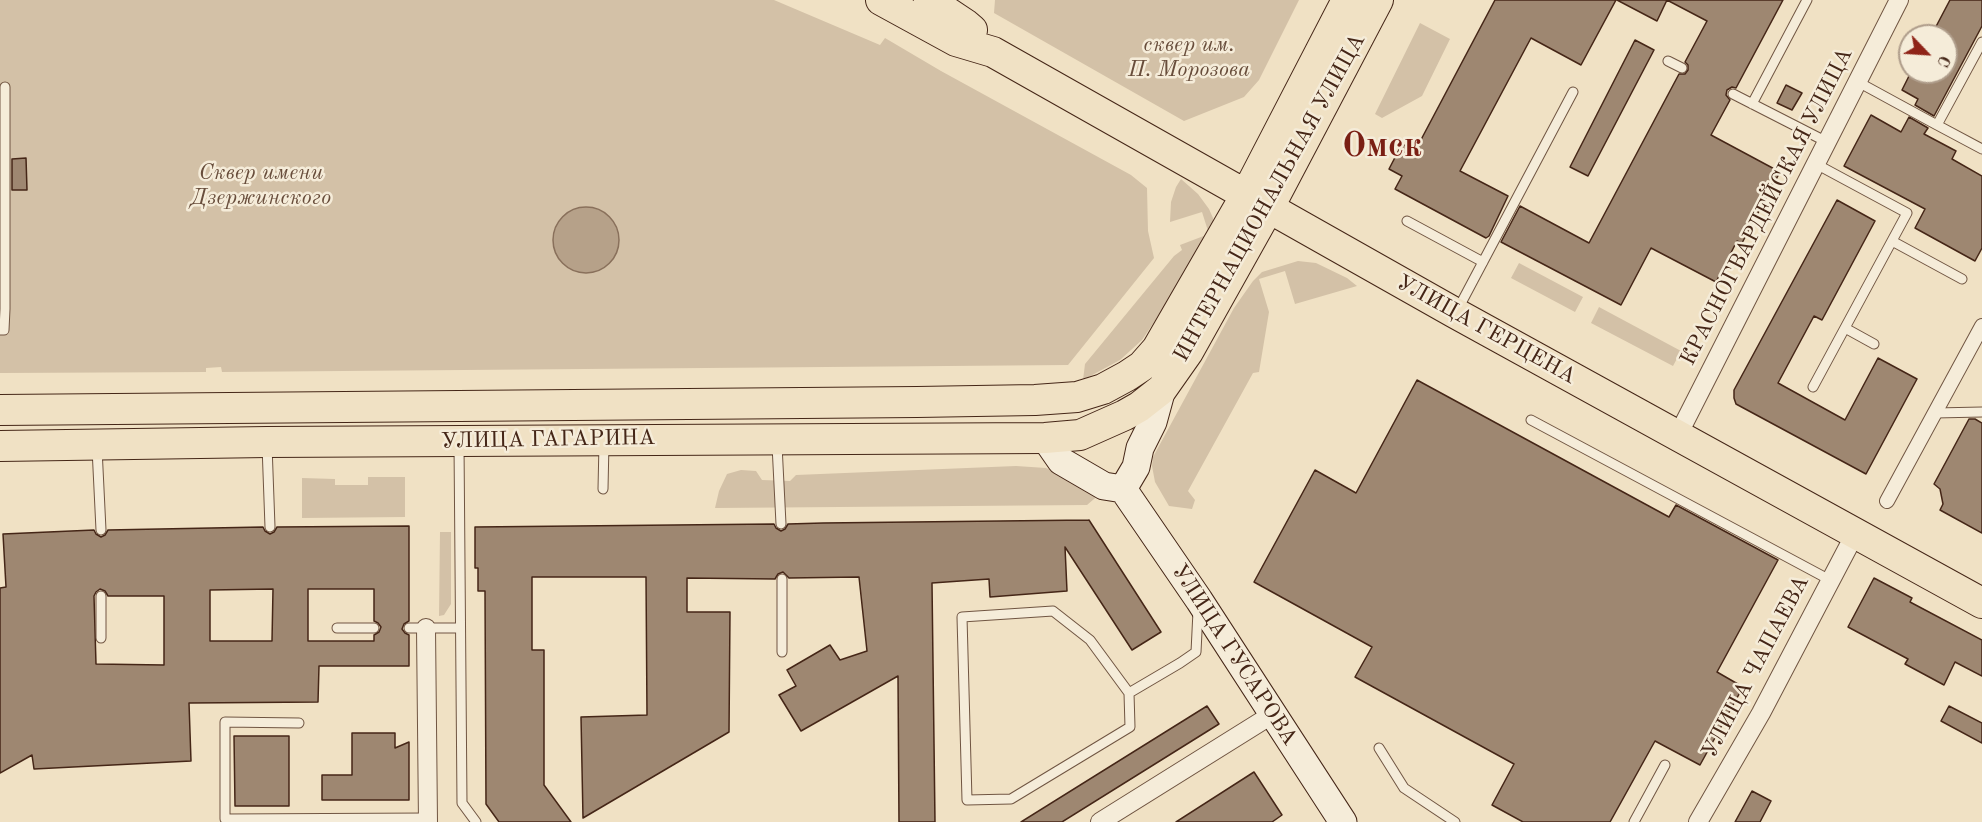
<!DOCTYPE html>
<html>
<head>
<meta charset="utf-8">
<style>
  body { margin:0 }
  #map { position:relative; width:1982px; height:822px; overflow:hidden; background:#f0e1c4; font-family:"Old Standard TT",serif }
  canvas { display:block }
  .north { position:absolute; left:1898px; top:24px; width:60px; height:60px; box-sizing:border-box; background:#f5ecd9; border:2px solid #af9d8b; border-radius:50%; rotate:115deg; font-size:16px; font-weight:700; line-height:24px; text-align:center; color:#452617 }
  .north::after { content:''; display:block; margin:auto; width:21px; height:27px; background:#8f2418; clip-path:polygon(50% 0,100% 100%,50% 72%,0 100%) }
</style>
</head>
<body>
<div id="map">
<canvas width="1982" height="822"></canvas>
<div class="north">С</div>
</div>
<script>
const c = document.querySelector('canvas').getContext('2d');
c.lineJoin = 'round';
function fill(path, color) { c.fillStyle = color; c.fill(path, 'evenodd'); }
const shape = rows => new Path2D(rows.map(r => 'M' + r).join(''));
function strokePath(path, color, width, dash) { c.strokeStyle = color; c.lineWidth = width; c.lineCap = dash ? 'butt' : 'round'; c.setLineDash(dash || []); c.stroke(path); }
function drawText(font, color, halo, rows, align = 'center') {
  c.font = font + ' "Old Standard TT",serif'; c.lineWidth = 5; c.setLineDash([]); c.textBaseline = 'middle'; c.strokeStyle = halo; c.fillStyle = color; for (const [text, x, y, turn = 0] of rows) {
    c.save(); c.translate(x, y); c.rotate((+turn || 0) * Math.PI / 180); c.textAlign = isNaN(turn) ? turn : align; if (halo) c.strokeText(text, 0, 0); c.fillText(text, 0, 0); c.restore();
  }
}
const green = shape([
  [0,0,774,0,880,45,885,38,941,71,1131,175,1147,188,1148,231,1154,258,1068,365,222,372,221,367,206,368,206,372,0,373],
  [995,0,1299,0,1259,80,1244,97,1184,121,994,13],
  [1420,23,1450,39,1422,96,1382,118,1375,114],
  [1181,179,1198,194,1209,209,1213,218,1213,228,1209,234,1202,212,1170,222,1171,202,1176,187],
  [1209,234,1193,264,1142,340,1120,360,1083,380,1085,364,1174,256,1182,250,1180,245],
  [1298,261,1316,263,1347,278,1357,286,1295,304,1285,271,1259,279,1269,312,1259,372,1253,373,1188,491,1195,500,1192,509,1169,506,1155,482,1152,466,1153,457,1234,308,1253,281,1262,272],
  [1519,263,1583,297,1575,312,1511,278],
  [1599,307,1681,351,1673,366,1591,323],
  [1016,466,1046,468,1101,493,1087,505,715,508,719,491,727,474,741,470,756,471,762,480,790,481,796,475],
  [368,477,405,477,405,517,302,518,302,478,335,479,335,485,368,485],
  [440,532,451,532,451,604,444,615,439,616]
]);
const water = shape([
  '553 240a33 33 0 1 1 66 0a33 33 0 1 1-66 0Z'
]);
const building = shape([
  [1495,0,1616,0,1581,65,1531,38,1460,171,1508,196,1489,236,1486,238,1395,189,1402,176,1389,169,1402,144,1415,151,1495,0],
  [1617,0,1783,0,1736,88,1732,87,1727,90,1726,95,1730,100,1711,135,1780,172,1742,243,1737,241,1716,282,1651,248,1621,305,1501,242,1520,206,1589,243,1679,74,1685,74,1688,70,1688,65,1685,62,1707,21,1667,0,1657,21,1617,0],
  [1950,0,1982,0,1982,26,1934,116,1915,105,1918,99,1902,90,1911,72,1946,72,1946,36,1931,36,1950,0],
  [1635,40,1654,50,1588,176,1570,167,1635,40],
  [1786,85,1802,93,1792,110,1777,103,1786,85],
  [1871,115,1901,132,1909,117,1928,128,1924,134,1956,151,1952,159,1982,176,1982,248,1975,261,1915,228,1925,209,1844,166,1871,115],
  [26,158,27,190,12,190,12,159,26,158],
  [1837,200,1875,221,1822,320,1814,316,1778,383,1845,420,1878,358,1917,379,1866,474,1736,404,1734,398,1734,390,1837,200],
  [1417,380,1669,517,1676,505,1778,560,1717,672,1743,687,1700,765,1655,741,1610,822,1523,822,1492,805,1514,764,1355,677,1372,647,1254,582,1315,470,1356,493,1417,380],
  [1969,419,1975,419,1982,423,1982,533,1940,510,1943,504,1940,489,1934,484,1969,419],
  [1089,520,1161,632,1132,650,1065,547,1067,591,990,597,989,579,932,583,935,822,899,822,898,676,801,731,779,695,796,686,787,670,830,645,840,660,867,651,859,577,789,578,783,572,778,574,775,579,687,578,687,612,730,612,729,732,583,818,581,717,647,715,646,577,532,577,532,650,544,650,544,785,571,822,499,822,486,804,485,591,478,591,478,568,475,568,475,527,774,524,776,528,781,531,785,529,788,524,823,523,1089,520],
  [409,526,409,621,404,624,402,629,405,633,409,635,409,666,319,666,318,702,189,703,191,761,34,769,32,755,0,773,0,588,6,587,3,534,94,530,96,534,101,537,105,535,108,530,263,527,265,531,270,534,274,532,277,527,409,526],
  [100,589,105,591,108,596,164,596,164,665,96,664,94,596,96,592,100,589],
  [273,589,272,641,210,641,210,590,273,589],
  [308,589,374,589,374,621,378,623,381,627,379,632,374,635,374,641,308,641,308,589],
  [1874,578,1912,598,1910,602,1982,640,1982,676,1955,662,1944,685,1905,664,1908,659,1848,627,1874,578],
  [1207,706,1219,724,1062,822,1021,822,1207,706],
  [1949,706,1982,723,1982,743,1941,721,1949,706],
  [352,733,395,733,395,748,409,742,409,800,322,800,322,775,352,775,352,733],
  [234,736,289,736,289,806,235,806,234,736],
  [1254,772,1282,815,1272,822,1176,822,1254,772],
  [1752,791,1771,801,1760,822,1735,822,1752,791]
]);
const service = shape([
  [1668,61,1682,68],
  [1858,82,1937,125,1982,42],
  [1733,94,1827,142],
  [1752,104,1807,0],
  [1937,125,1982,149],
  [1407,221,1483,262],
  [1892,241,1962,279],
  [1458,309,1573,92],
  [1845,328,1874,344],
  [0,330,4,330,5,309,5,87],
  [1813,387,1907,213,1816,164],
  [1935,413,1982,412],
  [1531,420,1830,580],
  [459,444,462,803,476,822],
  [267,445,270,527],
  [777,445,781,524],
  [97,448,101,530],
  [603,489,604,443],
  [782,579,782,652],
  [337,628,374,628],
  [409,628,460,628],
  [101,638,101,596],
  [1129,693,1090,640,1053,611,962,617,967,800,1011,799,1130,727,1129,693,1180,663,1196,652,1198,611],
  [299,723,225,722,225,819,427,818],
  [1379,748,1404,788,1455,822],
  [1634,822,1665,765]
]);
const pedestrian = shape([
  [1887,501,1982,326]
]);
const minor = shape([
  [1678,435,1899,0],
  [426,628,428,822],
  [1100,822,1273,714],
  [1698,822,1761,713,1855,534]
]);
const secondary = shape([
  [1045,438,1061,461,1104,486,1123,489],
  [1123,489,1199,600,1343,822],
  [1123,489,1136,467,1140,448,1153,422,1162,389]
]);
const primary = shape([
  [881,0,956,41,993,52,1455,313,1982,603],
  [929,0,965,24,972,30],
  [0,410,917,402,1035,400,1077,397,1103,389,1127,376,1142,366,1157,349,1246,195,1347,0],
  [0,446,267,442,1045,438,1080,435,1125,415,1139,407,1162,389,1188,352,1268,209,1378,0]
]);
const parkNames = [
  ["сквер им.",1189,45],
  ["П. Морозова",1189,70],
  ["Сквер имени",261,173],
  ["Дзержинского",261,198]
];
const streetNames = [
  ["ИНТЕРНАЦИОНАЛЬНАЯ УЛИЦА",1270,198,-61],
  ["КРАСНОГВАРДЕЙСКАЯ УЛИЦА",1767,207,-63],
  ["УЛИЦА ГЕРЦЕНА",1486,330,29],
  ["УЛИЦА ГАГАРИНА",548,440,-1],
  ["УЛИЦА ГУСАРОВА",1234,655,57],
  ["УЛИЦА ЧАПАЕВА",1756,667,-62]
];
const townNames = [
  ["Омск",1382,147]
];
fill(green, '#d3c1a7');
fill(water, '#b6a189');
strokePath(water, '#89705b', 1.5);
fill(building, '#9e8771');
strokePath(building, '#452617', 1.5);
strokePath(service, '#705542', 11);
strokePath(pedestrian, '#705542', 16);
strokePath(minor, '#705542', 20);
strokePath(secondary, '#452617', 29);
strokePath(primary, '#452617', 32);
strokePath(service, '#f5ecd9', 9);
strokePath(pedestrian, '#f5ecd9', 14);
strokePath(minor, '#f5ecd9', 18);
strokePath(secondary, '#f5ecd9', 27);
strokePath(primary, '#f0e1c4', 30);
drawText('italic 22px', '#684d3b', '#f5ecd9', parkNames);
drawText('22px', '#452617', '#f5ecd9', streetNames);
drawText('bold 34px', '#7a1f14', '#f5ecd9', townNames);
</script>
</body>
</html>
